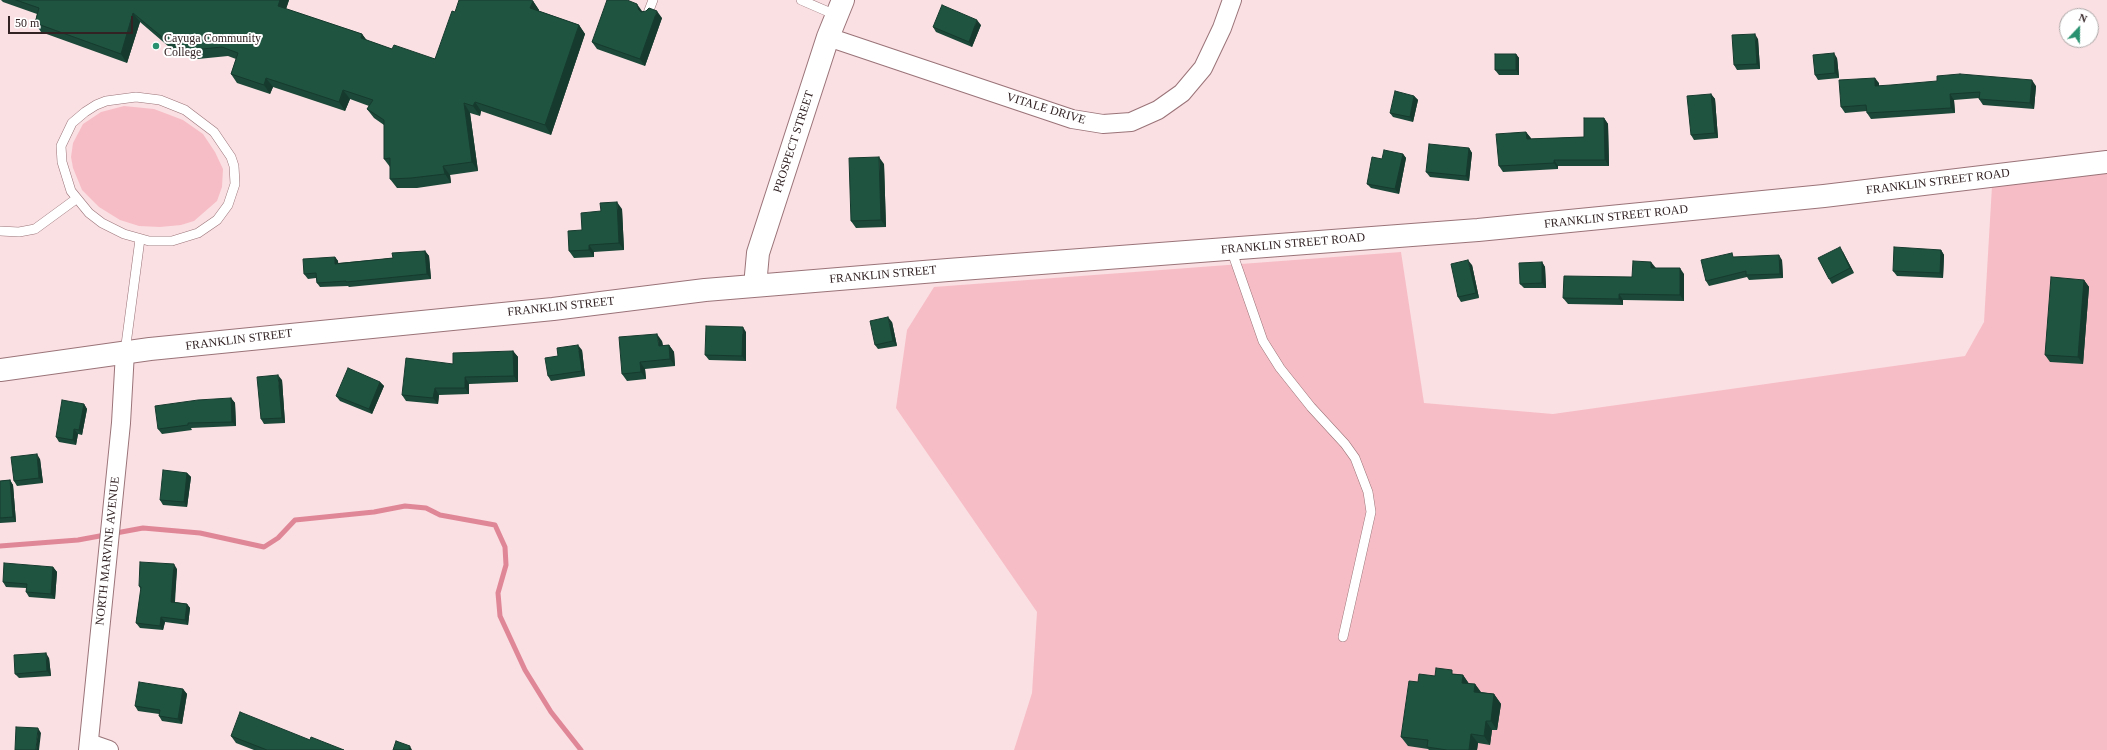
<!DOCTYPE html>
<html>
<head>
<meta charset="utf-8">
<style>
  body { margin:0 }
  #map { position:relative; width:2107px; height:750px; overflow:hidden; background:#fae0e3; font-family:Georgia,serif }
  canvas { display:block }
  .north { position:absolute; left:2059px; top:8px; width:40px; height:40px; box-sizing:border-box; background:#fff; border:1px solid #ada7a7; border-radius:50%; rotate:22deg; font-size:11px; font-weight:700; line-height:16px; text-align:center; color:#322224 }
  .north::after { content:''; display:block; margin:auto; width:14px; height:18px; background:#29916f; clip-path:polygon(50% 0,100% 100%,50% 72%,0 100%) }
  .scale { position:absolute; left:8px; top:16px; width:125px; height:18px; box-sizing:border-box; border:2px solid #322224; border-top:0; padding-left:5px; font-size:12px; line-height:14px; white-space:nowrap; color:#322224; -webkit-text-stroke:3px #fff; paint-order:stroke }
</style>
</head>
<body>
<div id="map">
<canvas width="2107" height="750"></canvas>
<div class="north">N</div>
<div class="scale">50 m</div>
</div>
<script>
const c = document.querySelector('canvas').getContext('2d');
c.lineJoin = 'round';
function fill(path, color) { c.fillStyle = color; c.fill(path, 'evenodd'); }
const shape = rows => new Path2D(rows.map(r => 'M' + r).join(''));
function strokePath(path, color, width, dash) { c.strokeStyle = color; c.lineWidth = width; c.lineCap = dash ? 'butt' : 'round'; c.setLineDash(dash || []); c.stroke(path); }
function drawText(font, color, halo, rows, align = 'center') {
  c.font = font + ' Georgia,serif'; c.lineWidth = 4; c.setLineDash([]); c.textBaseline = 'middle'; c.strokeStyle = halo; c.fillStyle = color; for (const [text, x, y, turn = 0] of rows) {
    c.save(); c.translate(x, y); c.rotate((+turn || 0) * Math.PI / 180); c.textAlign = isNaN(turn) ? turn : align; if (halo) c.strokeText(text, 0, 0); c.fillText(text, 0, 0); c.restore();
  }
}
const green = shape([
  [124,106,154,109,183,120,203,134,215,152,223,169,222,187,217,201,194,221,181,225,160,227,139,226,120,220,99,207,82,190,73,168,71,157,73,143,83,124,101,112],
  [2107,173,2107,750,1014,750,1032,693,1037,612,896,408,907,330,934,287,1401,252,1424,403,1553,414,1965,356,1984,322,1992,186]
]);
const stream = shape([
  [0,546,78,540,143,528,200,533,264,547,278,538,295,520,374,512,405,506,426,508,440,515,495,525,505,547,506,565,498,593,500,616,525,670,551,712,581,750]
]);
const service = shape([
  [801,0,838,16],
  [648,13,653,0],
  [136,97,160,100,185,110,214,132,231,157,234,166,235,184,228,205,217,220,198,233,172,241,149,241,124,234,102,223,89,213,71,191,62,162,61,146,72,123,85,112,96,105,106,101,136,97],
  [0,231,19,232,35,229,76,199],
  [1231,249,1263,341,1280,368,1311,407,1345,444,1355,458,1368,492,1371,512,1343,637],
  [125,352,140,239]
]);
const minor = shape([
  [828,37,1072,119,1103,124,1131,122,1158,110,1182,93,1203,68,1222,28,1232,0],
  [89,743,109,750],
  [88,750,121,423,125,352]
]);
const tertiary = shape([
  [755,286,758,253,828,37,843,0],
  [0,370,150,349,553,309,705,290,948,270,1478,230,1824,196,2107,162]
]);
const wall = shape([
  [1,0,289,0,286,9,362,34,366,40,392,49,435,59,455,12,533,1,539,10,539,11,579,25,585,34,551,135,481,111,480,116,470,113,478,171,450,175,451,183,417,188,397,188,390,179,390,167,384,159,384,125,374,118,367,109,369,106,350,99,345,111,273,87,270,94,237,83,231,74,236,59,228,56,198,59,175,52,140,22,127,63,41,32,35,23,37,14,3,2],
  [642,11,662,18,645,66,597,49,592,42],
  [981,25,972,47,936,32,933,27],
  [1758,39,1760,69,1737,70,1734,65],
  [1516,54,1519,58,1519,75,1499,75,1495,70],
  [1837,58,1839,78,1818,80,1815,75],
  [1879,83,1879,86,2036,86,2034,109,1983,105,1979,99,1979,98,1954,100,1955,113,1871,119,1867,113,1867,111,1845,113,1841,107],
  [1711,94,1715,99,1718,138,1694,140,1691,135],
  [1414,96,1418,100,1413,122,1393,117,1390,113],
  [1604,118,1608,124,1609,166,1558,166,1558,169,1503,172,1499,166,1526,132,1531,139,1584,137],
  [1469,148,1472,153,1469,181,1430,177,1426,172],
  [1403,154,1406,158,1399,194,1371,188,1367,184,1382,159],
  [884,164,886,227,856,228,851,221],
  [622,209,624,250,594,252,594,257,574,258,569,251,582,230,601,211],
  [1941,250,1944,255,1943,278,1897,276,1893,271],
  [425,251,429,256,431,279,349,287,348,286,320,287,317,283,316,278,308,279,304,274,335,257,338,261,338,263,393,258],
  [1843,252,1854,273,1832,284,1829,279],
  [1735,257,1782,260,1783,278,1749,280,1747,277,1709,286,1706,281],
  [1542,262,1545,267,1546,288,1524,288,1520,284],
  [1472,265,1479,298,1461,302,1458,297],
  [1656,268,1684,274,1684,301,1623,300,1623,305,1568,304,1563,298,1632,277],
  [2084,280,2089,287,2083,364,2050,362,2045,355],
  [892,322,897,346,878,349,875,345],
  [746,332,746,361,709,360,705,355],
  [662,341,663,346,669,345,674,352,675,366,645,369,646,379,627,381,622,374],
  [582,350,585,376,551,381,548,376,558,356],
  [513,351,518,357,518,382,469,384,469,394,439,395,438,404,406,401,402,395,453,364],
  [282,380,285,423,264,424,261,419],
  [380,382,384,386,372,414,340,401,336,396],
  [231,398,235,403,236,426,191,428,192,430,162,434,158,429],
  [84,404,87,409,82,435,78,434,76,445,59,442,56,437],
  [40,459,43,483,17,486,14,481],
  [187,473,191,477,187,507,163,505,160,500],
  [10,480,13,485,16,522,0,523,0,481],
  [53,567,57,572,55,599,29,597,26,592,26,588,6,587,3,582],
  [177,569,175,602,187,604,190,608,188,625,165,622,163,630,140,628,136,623,141,590,139,586],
  [49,658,51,676,19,678,15,674],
  [1455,674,1463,675,1469,684,1475,684,1481,692,1494,694,1501,704,1497,730,1492,730,1490,745,1478,743,1477,750,1429,750,1428,749,1408,746,1401,737,1418,682,1435,676],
  [183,689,187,694,182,724,162,721,159,716,159,714,138,711,135,706],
  [231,736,310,740,344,750,254,750,236,743]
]);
const shadedWall = shape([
  [280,0,289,0,284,15,278,6],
  [533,1,539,10,537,18,530,8],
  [637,4,642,11,643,16,638,9],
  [657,11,662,18,645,66,640,59],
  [133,13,140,22,127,63,121,54],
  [977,20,981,25,972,47,969,42],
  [579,25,585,34,551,135,545,125],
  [362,34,369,43,361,38],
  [1755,34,1758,39,1760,69,1757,64],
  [1834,53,1837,58,1839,78,1835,73],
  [1516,54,1519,58,1519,75,1516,70],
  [266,78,273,87,270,94,264,85],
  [1875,78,1879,83,1879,91,1875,86],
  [2032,80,2036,86,2034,109,2030,103],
  [343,90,350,99,345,111,339,102],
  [1711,94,1715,99,1718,138,1715,133],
  [1950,94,1954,100,1955,113,1951,108],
  [1414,96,1418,100,1413,122,1410,117],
  [475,102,481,111,480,116,473,106],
  [464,103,470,113,478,171,472,162],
  [1604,118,1608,124,1609,166,1605,160],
  [1526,132,1531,138,1531,145,1527,139],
  [1469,148,1472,153,1469,181,1466,176],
  [1403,154,1406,158,1399,194,1395,189],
  [879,157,884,164,886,227,881,220],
  [1554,160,1558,166,1558,169,1554,163],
  [443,166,450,175,451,183,445,174],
  [617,202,622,209,624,250,619,243],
  [589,245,594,252,594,257,589,250],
  [1840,247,1843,252,1854,273,1850,268],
  [1941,250,1944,255,1943,278,1940,273],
  [425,251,429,256,431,279,427,274],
  [1779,255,1782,260,1783,278,1780,274],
  [335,257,338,261,339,269,335,264],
  [1468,260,1472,265,1479,298,1476,293],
  [1542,262,1545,267,1546,288,1542,283],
  [1651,262,1656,268,1651,268],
  [1680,268,1684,274,1684,301,1680,295],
  [2084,280,2089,287,2083,364,2078,357],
  [1619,294,1623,300,1623,305,1619,299],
  [888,317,892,322,897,346,893,341],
  [743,327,746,332,746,361,742,356],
  [657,334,662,341,664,353,659,346],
  [578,345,582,350,585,376,582,371],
  [669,345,674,352,675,366,670,359],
  [513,351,518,357,518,382,514,376],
  [640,362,645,369,646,379,641,372],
  [278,375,282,380,285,423,282,418],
  [465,377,469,384,469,394,465,388],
  [380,382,384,386,372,414,369,409],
  [435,388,439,395,438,404,433,398],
  [231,398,235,403,236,426,232,422],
  [84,404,87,409,82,435,79,430],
  [74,429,78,434,76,445,73,440],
  [37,454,40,459,43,483,39,478],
  [187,473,191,477,187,507,184,502],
  [10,480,13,485,16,522,13,517],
  [174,564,177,569,174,606,171,602],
  [53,567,57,572,55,599,51,594],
  [187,604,190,608,188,625,185,620],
  [161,617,165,622,163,630,160,626],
  [46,653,49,658,51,676,47,671],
  [1463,675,1470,685,1462,683],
  [1475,684,1482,694,1474,692],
  [183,689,187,694,182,724,178,719],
  [1494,694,1501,704,1497,730,1491,721],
  [1486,721,1492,730,1490,745,1484,736],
  [38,728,41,733,39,750,36,750],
  [1471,734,1478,743,1477,750,1469,750],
  [410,746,412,750,408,750]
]);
const building = shape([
  [16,0,280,0,278,6,362,34,361,38,392,49,394,45,435,59,452,11,455,12,459,0,531,0,533,1,530,8,579,25,545,125,475,102,473,106,464,103,472,162,443,166,445,174,411,178,390,179,390,158,384,159,384,120,367,109,373,100,343,90,339,102,266,78,264,85,231,74,238,53,222,47,192,50,168,42,133,13,121,54,35,23,39,8,16,0],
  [607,0,627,0,637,4,638,9,641,12,646,11,649,8,657,11,640,59,592,42,607,0],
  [942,5,977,20,969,42,933,27,942,5],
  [1755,34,1757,64,1734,65,1732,35,1755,34],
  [1834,53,1835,73,1815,75,1813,55,1834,53],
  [1495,54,1516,54,1516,70,1495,70,1495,54],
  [1960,74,2032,80,2030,103,1979,99,1980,92,1950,94,1951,108,1867,113,1866,105,1841,107,1839,80,1875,78,1875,86,1891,85,1937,81,1937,76,1960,74],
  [1395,91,1414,96,1410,117,1390,113,1395,91],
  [1711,94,1715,133,1691,135,1687,96,1711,94],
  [1584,118,1604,118,1605,160,1554,160,1554,163,1499,166,1496,134,1526,132,1527,139,1584,137,1584,118],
  [1429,144,1469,148,1466,176,1426,172,1429,144],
  [1384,150,1403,154,1395,189,1367,184,1372,157,1382,159,1384,150],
  [879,157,881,220,851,221,849,158,879,157],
  [617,202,619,243,589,245,589,250,569,251,568,231,582,230,581,213,601,211,600,203,617,202],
  [1840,247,1850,268,1829,279,1818,258,1840,247],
  [1894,247,1941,250,1940,273,1893,271,1894,247],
  [425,251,427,274,346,282,346,281,317,283,316,273,304,274,303,259,335,257,335,264,393,258,392,253,425,251],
  [1732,253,1733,257,1779,255,1780,274,1746,275,1746,271,1706,281,1701,260,1732,253],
  [1468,260,1476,293,1458,297,1451,264,1468,260],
  [1633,261,1651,262,1651,268,1680,268,1680,295,1619,294,1619,299,1563,298,1564,276,1632,277,1633,261],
  [1542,262,1542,283,1520,284,1519,263,1542,262],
  [2051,277,2084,280,2078,357,2045,355,2051,277],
  [888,317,893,341,875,345,870,321,888,317],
  [706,326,743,327,742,356,705,355,706,326],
  [657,334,659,346,669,345,670,359,640,362,641,372,622,374,619,337,657,334],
  [578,345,582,371,548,376,545,358,558,356,557,348,578,345],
  [513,351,514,376,465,377,465,388,435,388,433,398,402,395,406,358,453,364,453,353,513,351],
  [348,368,380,382,369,409,336,396,348,368],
  [278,375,282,418,261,419,257,377,278,375],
  [231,398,232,422,188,423,188,425,158,429,155,406,198,400,231,398],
  [62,400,84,404,79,430,74,429,73,440,56,437,62,400],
  [37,454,39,478,14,481,11,457,37,454],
  [163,470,187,473,184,502,160,500,163,470],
  [10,480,13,517,0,518,0,481,10,480],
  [140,562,174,564,171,602,187,604,185,620,161,617,160,626,136,623,141,587,139,586,140,562],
  [4,563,53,567,51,594,26,592,27,584,3,582,4,563],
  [46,653,47,671,15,674,14,655,46,653],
  [1436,668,1452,670,1452,674,1463,675,1462,683,1475,684,1474,692,1494,694,1491,721,1486,721,1484,736,1471,734,1469,750,1447,750,1427,747,1428,740,1401,737,1409,681,1418,682,1419,674,1435,676,1436,668],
  [139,682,183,689,178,719,159,716,160,710,135,706,139,682],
  [240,712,310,740,311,737,344,750,267,750,231,736,240,712],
  [16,727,38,728,36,750,15,750,16,727],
  [396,741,410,746,408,750,393,750,396,741]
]);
const markers = [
  [156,46,4,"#29916f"]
];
const poiNames = [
  ["Cayuga Community",164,39],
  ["College",164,53]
];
const streetNames = [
  ["VITALE DRIVE",1046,109,17],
  ["PROSPECT STREET",794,142,-72],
  ["FRANKLIN STREET ROAD",1938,182,-7],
  ["FRANKLIN STREET ROAD",1616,217,-6],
  ["FRANKLIN STREET ROAD",1293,244,-5],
  ["FRANKLIN STREET",883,275,-5],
  ["FRANKLIN STREET",561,307,-6],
  ["FRANKLIN STREET",239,340,-7],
  ["NORTH MARVINE AVENUE",108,551,-84]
];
fill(green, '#f7bdc6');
strokePath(stream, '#e08797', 5);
strokePath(service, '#9a7378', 10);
strokePath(minor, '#9a7378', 20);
strokePath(tertiary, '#9a7378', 24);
strokePath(service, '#fff', 9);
strokePath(minor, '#fff', 18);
strokePath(tertiary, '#fff', 22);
fill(wall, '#1b4838');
fill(shadedWall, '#163b2e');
fill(building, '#1f5441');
strokePath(building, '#163b2e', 1);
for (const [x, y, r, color] of markers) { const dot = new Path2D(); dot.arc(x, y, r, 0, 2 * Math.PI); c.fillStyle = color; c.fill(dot); strokePath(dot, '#fff', 1.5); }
drawText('12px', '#322224', '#fff', poiNames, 'left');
drawText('12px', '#322224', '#fff', streetNames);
</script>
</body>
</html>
